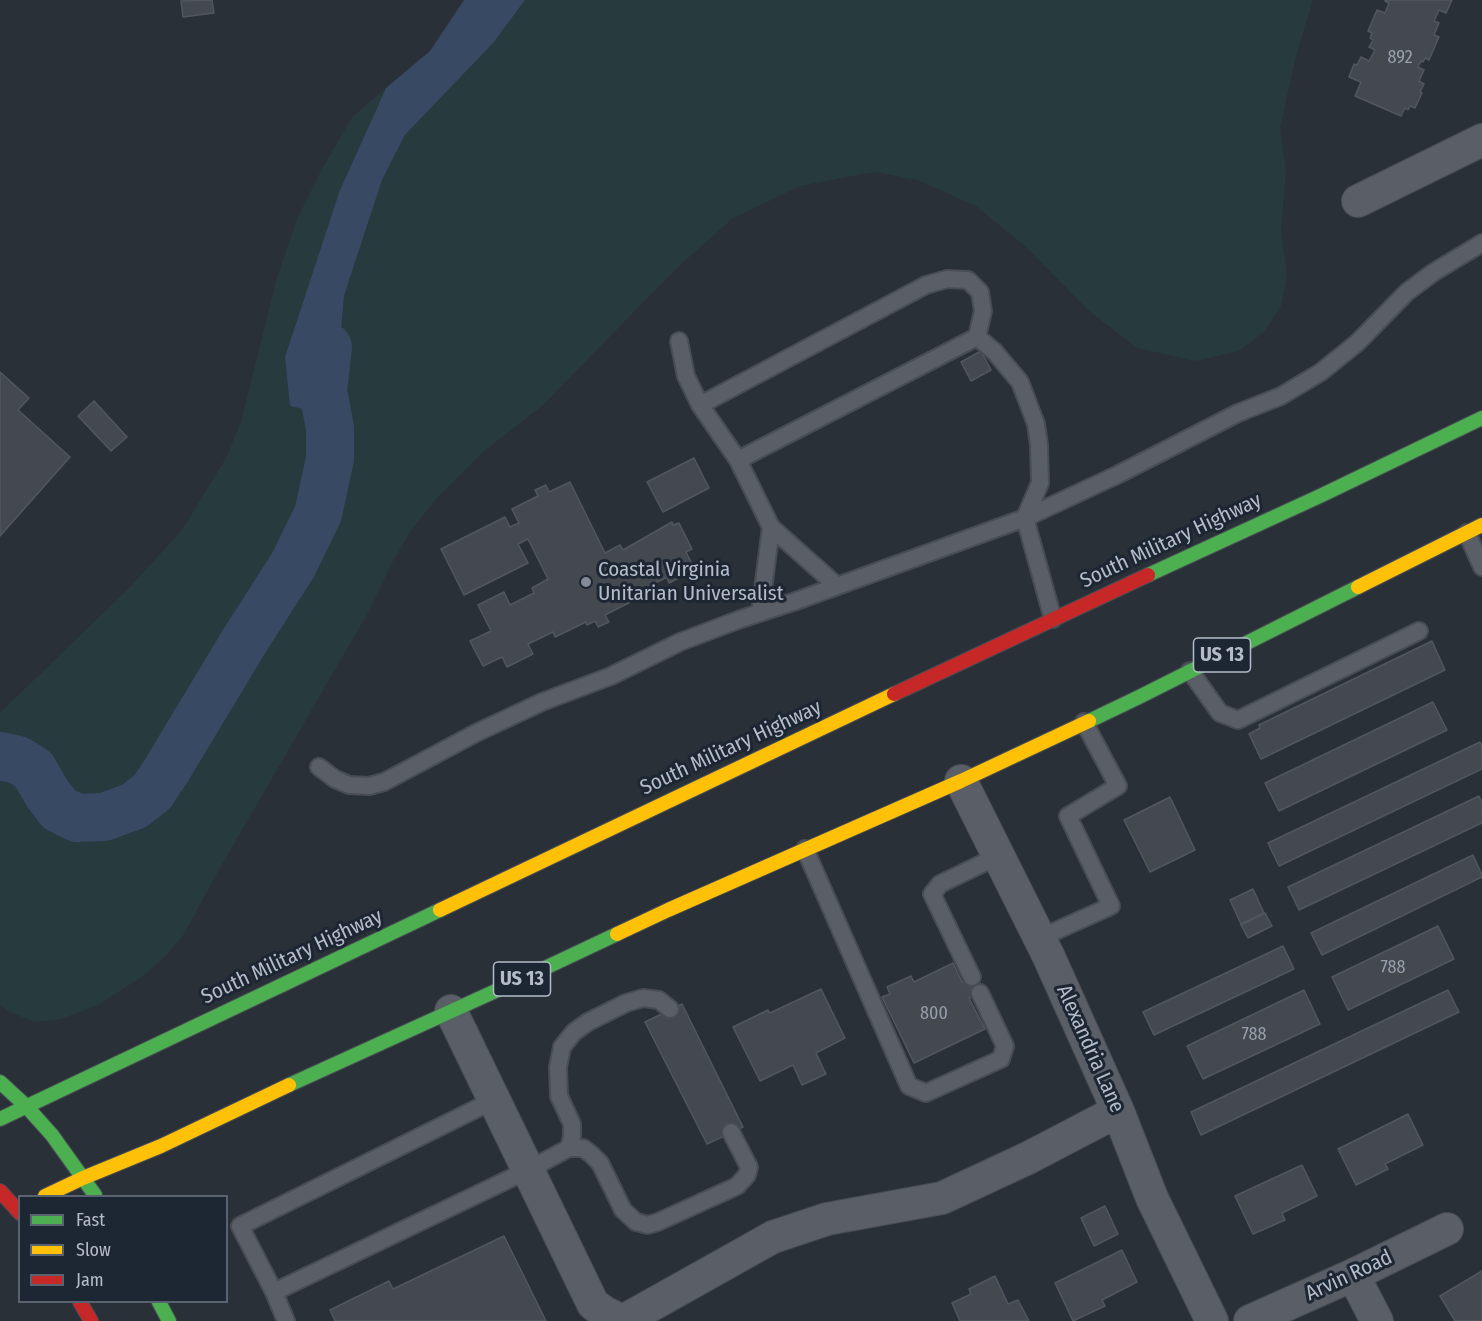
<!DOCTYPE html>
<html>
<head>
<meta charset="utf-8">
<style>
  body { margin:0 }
  #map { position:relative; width:1482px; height:1321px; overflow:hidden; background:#2a3038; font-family:"Fira Sans Condensed",sans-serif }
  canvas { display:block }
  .legend { position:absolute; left:18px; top:1195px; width:210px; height:108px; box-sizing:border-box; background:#1d2633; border:2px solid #59626f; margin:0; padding:8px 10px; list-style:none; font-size:18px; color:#b4bcc9 }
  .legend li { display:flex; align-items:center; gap:12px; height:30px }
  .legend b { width:30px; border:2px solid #59626f }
</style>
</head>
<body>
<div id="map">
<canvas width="1482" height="1321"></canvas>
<ul class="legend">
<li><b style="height:8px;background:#4caf50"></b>Fast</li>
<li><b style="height:8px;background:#ffc107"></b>Slow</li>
<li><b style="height:8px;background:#c62828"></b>Jam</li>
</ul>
</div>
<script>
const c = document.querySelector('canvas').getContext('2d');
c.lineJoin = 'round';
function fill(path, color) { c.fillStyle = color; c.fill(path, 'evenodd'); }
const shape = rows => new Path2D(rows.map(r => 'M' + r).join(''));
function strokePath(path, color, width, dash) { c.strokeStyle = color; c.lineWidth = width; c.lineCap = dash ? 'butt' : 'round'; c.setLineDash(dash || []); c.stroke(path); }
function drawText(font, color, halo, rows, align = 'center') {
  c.font = font + ' "Fira Sans Condensed",sans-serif'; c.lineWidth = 6; c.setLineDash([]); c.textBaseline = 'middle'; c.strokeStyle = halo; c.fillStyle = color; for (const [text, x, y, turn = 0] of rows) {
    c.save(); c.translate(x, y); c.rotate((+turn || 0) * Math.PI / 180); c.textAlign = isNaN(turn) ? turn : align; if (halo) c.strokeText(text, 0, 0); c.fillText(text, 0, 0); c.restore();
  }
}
const green = shape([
  [525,0,1313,0,1296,56,1280,128,1286,171,1281,231,1287,275,1281,306,1264,332,1239,351,1196,361,1137,348,1088,310,1026,247,976,206,918,180,874,172,800,186,732,219,678,267,542,406,483,452,437,498,412,529,393,561,369,611,220,868,184,934,166,956,143,976,98,1005,61,1019,36,1022,12,1013,0,1005,0,713,130,587,182,530,226,458,241,422,276,281,297,219,323,167,353,116,386,88,340,190,335,401,344,296,382,180,405,135,494,42]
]);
const water = shape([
  [464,0,525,0,494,42,405,135,382,180,344,296,335,401,325,414,290,406,285,357,340,190,386,88,430,51]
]);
const river = shape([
  [0,756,18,760,33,769,47,793,59,809,77,818,104,817,134,806,152,792,166,771,245,640,293,565,318,514,330,459,330,428,323,391,328,347]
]);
const building = shape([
  [212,0,214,13,183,17,181,1,212,0],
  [1385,0,1452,0,1446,13,1439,10,1434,21,1439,23,1434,35,1439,37,1429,60,1425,58,1423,62,1421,61,1418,67,1424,70,1419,81,1424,84,1420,92,1422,93,1415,108,1410,106,1408,110,1405,108,1401,116,1355,96,1361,82,1349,77,1354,64,1357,65,1361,57,1369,61,1375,50,1369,47,1373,40,1370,38,1372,33,1368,31,1377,10,1385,13,1389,3,1385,1,1385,0],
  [981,351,991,370,971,381,961,362,981,351],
  [0,372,29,398,18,410,70,457,0,536,0,372],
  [94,401,127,437,111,451,78,416,94,401],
  [694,458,709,488,663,512,647,482,694,458],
  [570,482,605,553,620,545,623,550,672,522,673,525,679,523,692,549,686,552,695,570,669,583,667,577,641,590,644,595,605,615,609,622,598,627,595,621,587,625,586,622,555,637,553,632,528,644,533,654,507,667,502,657,483,666,470,641,491,631,478,605,504,592,510,605,534,593,532,588,548,579,528,539,518,544,528,563,464,595,441,549,505,517,510,527,519,523,512,509,538,496,535,490,546,485,549,492,570,482],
  [1432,641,1445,670,1261,759,1249,734,1260,728,1259,725,1432,641],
  [1433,702,1447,730,1279,811,1265,783,1433,702],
  [1480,742,1482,746,1482,769,1279,866,1268,843,1480,742],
  [1479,796,1482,803,1482,823,1299,910,1288,887,1479,796],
  [1170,797,1195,850,1150,872,1124,820,1170,797],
  [1473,855,1482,875,1482,877,1322,955,1311,933,1473,855],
  [1253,889,1264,913,1241,924,1230,900,1253,889],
  [1265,913,1272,926,1248,938,1241,925,1265,913],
  [1438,926,1454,959,1348,1010,1332,977,1438,926],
  [1283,946,1294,969,1154,1035,1143,1012,1283,946],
  [953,963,962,982,976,976,984,991,969,998,985,1029,914,1063,882,997,890,994,887,987,911,976,914,982,953,963],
  [821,989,845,1038,816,1053,826,1074,802,1085,793,1065,760,1081,733,1027,768,1010,770,1013,821,989],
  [1304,990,1320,1024,1203,1079,1187,1046,1304,990],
  [1448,990,1459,1012,1201,1135,1191,1112,1448,990],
  [682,1004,743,1127,707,1144,645,1022,682,1004],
  [1408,1114,1423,1145,1385,1164,1388,1169,1356,1185,1338,1149,1408,1114],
  [1302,1165,1317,1196,1282,1213,1285,1220,1253,1234,1235,1196,1302,1165],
  [1105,1206,1118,1234,1094,1246,1081,1218,1105,1206],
  [504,1236,546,1321,335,1321,330,1310,389,1281,393,1289,504,1236],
  [1122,1250,1137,1282,1102,1300,1105,1306,1073,1321,1055,1283,1122,1250],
  [1482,1271,1482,1321,1455,1321,1440,1296,1482,1271],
  [995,1276,1008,1304,1018,1300,1029,1321,960,1321,952,1303,971,1294,969,1289,995,1276]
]);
const lane = shape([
  [977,337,994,351,1020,382,1036,424,1039,445,1040,483,1025,518,1053,619],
  [679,341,686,376,700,405,738,460,771,527,837,586],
  [700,405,926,285,947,279,968,280,980,292,983,311,977,337,738,460],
  [1467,533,1482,567],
  [760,613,771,527],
  [1190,671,1220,713,1238,720,1419,631],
  [319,767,335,779,349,785,369,786,384,782,476,733,542,702,611,676,680,642,738,620,796,601,1025,518,1117,475,1238,413,1281,396,1321,372,1357,343,1407,292,1434,272,1482,243],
  [805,849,909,1086,926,1093,1001,1059,1005,1046,980,993],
  [1040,938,1111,906,1068,816,1118,786,1084,722],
  [972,977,932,894,940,884,998,856],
  [569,1148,572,1137,572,1124,559,1096,558,1067,562,1047,574,1032,588,1022,626,1003,643,998,659,1000,670,1009],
  [274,1292,528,1170,569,1148,583,1148,591,1154,600,1163,623,1210,636,1222,648,1225,658,1222,737,1186,747,1175,749,1167,731,1132],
  [286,1321,274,1292,240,1226,494,1100]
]);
const street = shape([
  [1358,201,1482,140],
  [961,781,1048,955,1118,1111,1152,1198,1212,1321],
  [451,1011,593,1304,604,1312,622,1321],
  [1353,1275,1377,1321],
  [623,1321,773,1237,827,1219,942,1198,1028,1158,1118,1111],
  [1250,1321,1353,1275,1447,1229]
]);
const fast = shape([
  [1148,575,1320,496,1482,418],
  [1089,721,1139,697,1358,587],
  [0,1082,26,1106,52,1135,95,1195],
  [289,1085,511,984,617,934],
  [0,1119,440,910],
  [159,1302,169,1321]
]);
const slow = shape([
  [1358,587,1482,525],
  [440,910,894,694],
  [617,934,668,910,961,781,1089,721],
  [45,1196,83,1178,161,1146,289,1085]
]);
const jam = shape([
  [894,694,1148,575],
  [0,1191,20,1213],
  [80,1302,91,1321]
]);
const markers = [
  [586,582,6,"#848b96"]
];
const numberNames = [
  ["892",1400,58],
  ["788",1393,968],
  ["800",934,1014],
  ["788",1254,1035]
];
const shields = [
  [1222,655,57],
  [522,979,57]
];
const shieldNames = [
  ["US 13",1222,655],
  ["US 13",522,979]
];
const streetNames = [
  ["South Military Highway",1171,541,-25],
  ["South Military Highway",731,748,-25],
  ["South Military Highway",292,957,-25],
  ["Alexandria Lane",1090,1049,66],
  ["Arvin Road",1349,1276,-25]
];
const poiNames = [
  ["Coastal Virginia",598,570],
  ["Unitarian Universalist",598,594]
];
fill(green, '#273a3e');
fill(water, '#384963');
strokePath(river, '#384963', 48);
fill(building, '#444950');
strokePath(building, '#52575f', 1.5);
strokePath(lane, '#484c53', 20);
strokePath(street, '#484c53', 34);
strokePath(fast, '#484c55', 16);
strokePath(slow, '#484c55', 16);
strokePath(jam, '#484c55', 16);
strokePath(lane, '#5a5e66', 16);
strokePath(street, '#5a5e66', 32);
strokePath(fast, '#4caf50', 14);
strokePath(slow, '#ffc107', 14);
strokePath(jam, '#c62828', 14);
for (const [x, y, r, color] of markers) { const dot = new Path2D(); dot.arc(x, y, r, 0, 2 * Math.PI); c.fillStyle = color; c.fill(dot); strokePath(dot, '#1d2633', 2); }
drawText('18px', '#989fab', null, numberNames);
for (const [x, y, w] of shields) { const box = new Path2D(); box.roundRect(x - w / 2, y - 17, w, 34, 4.5); c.fillStyle = '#1d2633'; c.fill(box); strokePath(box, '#b4bcc9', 1.5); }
drawText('bold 20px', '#b4bcc9', null, shieldNames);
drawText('21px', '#b4bcc9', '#1d2633', streetNames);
drawText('21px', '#b4bcc9', '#1d2633', poiNames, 'left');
</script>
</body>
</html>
